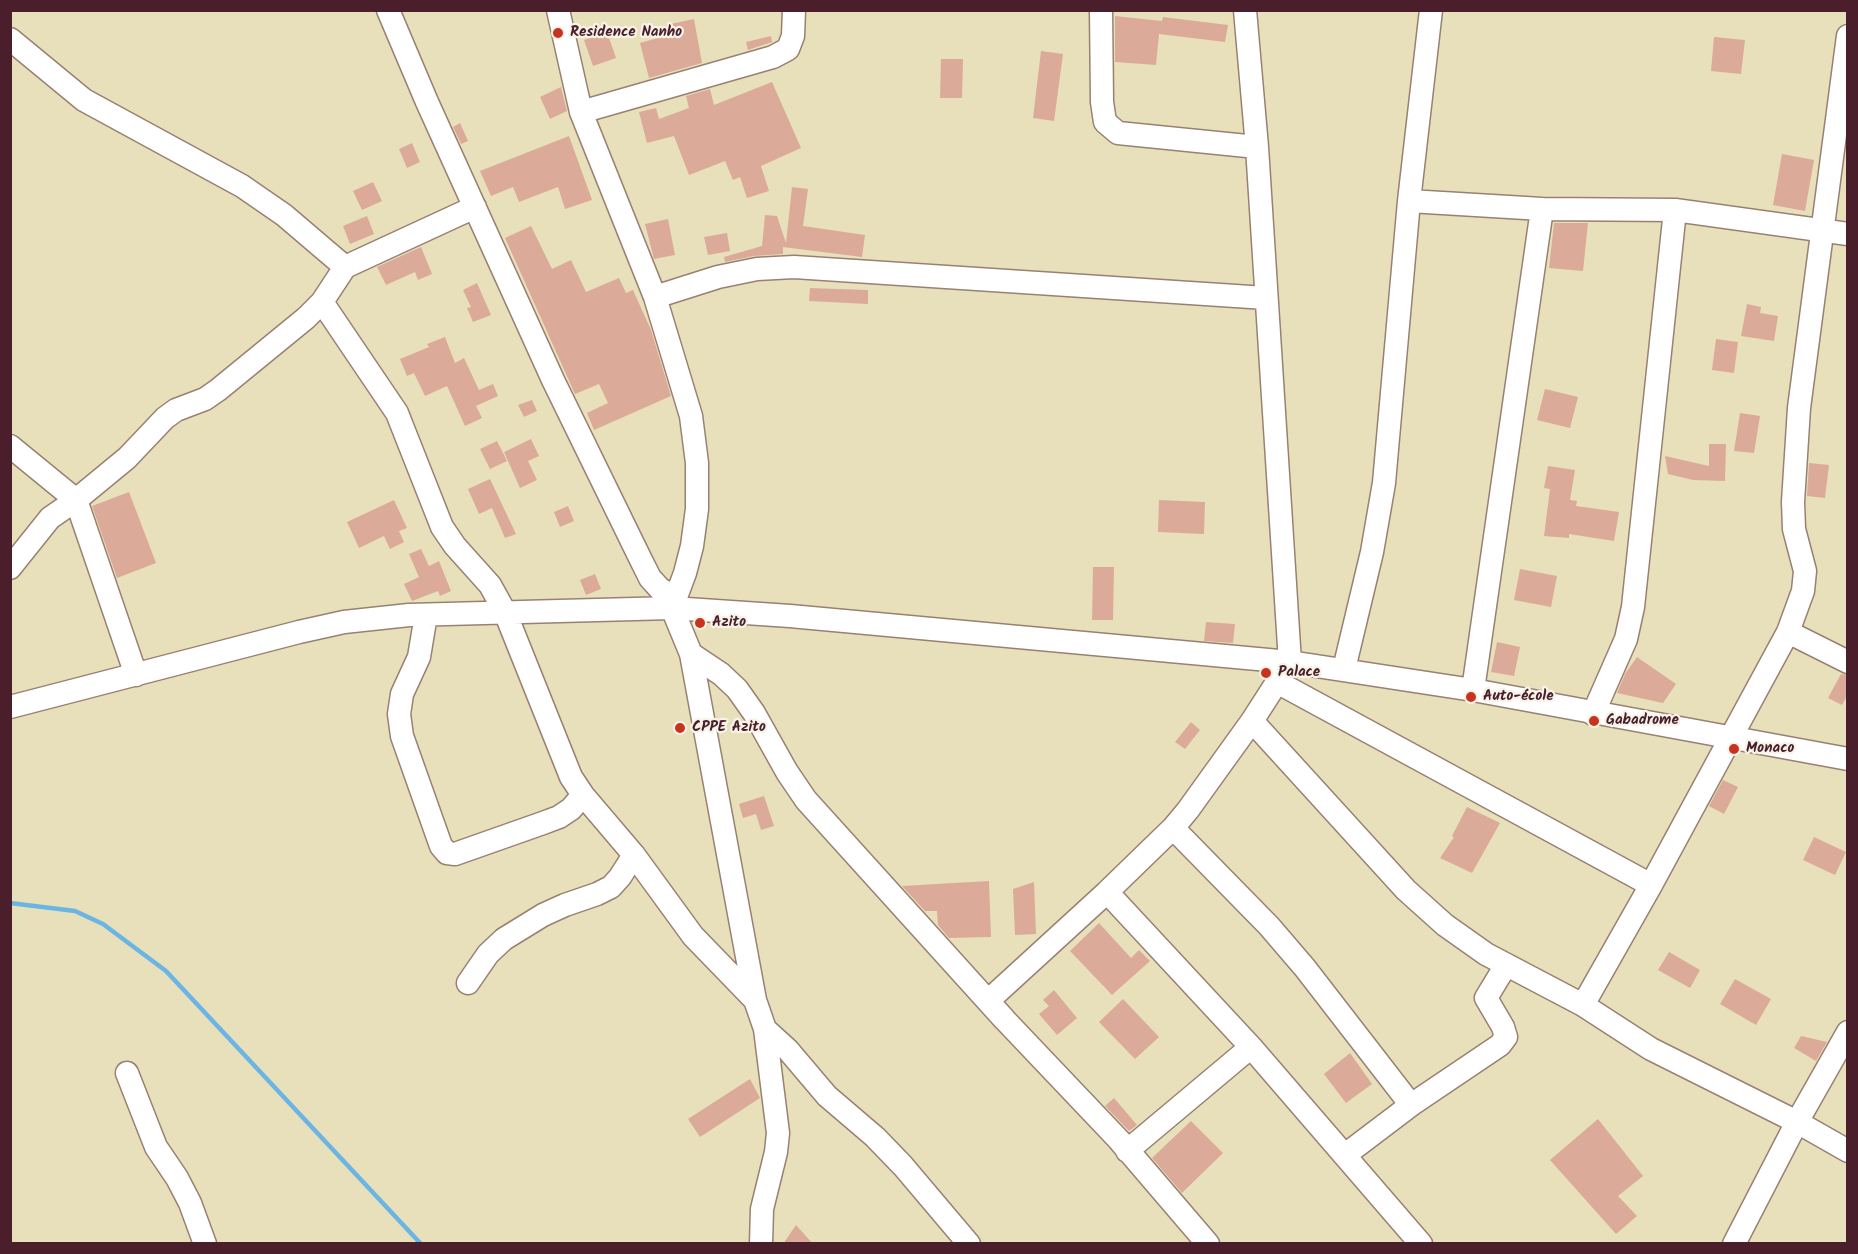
<!DOCTYPE html>
<html>
<head>
<meta charset="utf-8">
<style>
  body { margin:0 }
  #map { position:relative; width:1858px; height:1254px; overflow:hidden; background:#e8e0bb; font-family:Kalam,sans-serif }
  canvas { display:block }
  .frame { position:absolute; inset:0; border:12px solid #4a1f2b; pointer-events:none }
</style>
</head>
<body>
<div id="map">
<canvas width="1858" height="1254"></canvas>
<div class="frame"></div>
</div>
<script>
const c = document.querySelector('canvas').getContext('2d');
c.lineJoin = 'round';
const shape = rows => new Path2D(rows.map(r => 'M' + r).join(''));
function strokePath(path, color, width, dash) { c.strokeStyle = color; c.lineWidth = width; c.lineCap = dash ? 'butt' : 'round'; c.setLineDash(dash || []); c.stroke(path); }
function fill(path, color) { c.fillStyle = color; c.fill(path, 'evenodd'); }
function drawText(font, color, halo, rows, align = 'center') {
  c.font = font + ' Kalam,sans-serif'; c.lineWidth = 4.5; c.setLineDash([]); c.textBaseline = 'middle'; c.strokeStyle = halo; c.fillStyle = color; for (const [text, x, y, turn = 0] of rows) {
    c.save(); c.translate(x, y); c.rotate((+turn || 0) * Math.PI / 180); c.textAlign = isNaN(turn) ? turn : align; if (halo) c.strokeText(text, 0, 0); c.fillText(text, 0, 0); c.restore();
  }
}
const stream = shape([
  [10,903,75,911,103,924,166,971,421,1244]
]);
const building = shape([
  [1115,16,1162,21,1163,17,1228,25,1225,42,1159,34,1156,65,1115,62],
  [694,19,702,63,649,78,640,43,668,35,666,25],
  [607,32,616,58,593,66,584,40],
  [771,36,772,42,748,50,746,42],
  [1714,37,1745,40,1741,74,1711,71],
  [1041,51,1063,54,1054,121,1033,118],
  [941,59,963,59,962,98,940,98],
  [772,82,801,148,761,166,769,191,747,198,740,177,733,180,725,161,689,175,674,136,647,143,639,112,656,108,659,119,689,108,686,96,710,89,714,105],
  [561,87,567,111,550,119,540,97],
  [460,123,468,141,461,144,453,127],
  [569,136,592,200,565,209,558,187,519,202,513,187,491,196,480,171],
  [412,143,420,162,407,168,399,149],
  [1782,154,1814,160,1805,211,1773,205],
  [373,182,382,201,362,210,353,191],
  [792,187,808,189,803,226,865,235,862,257,783,247,783,254,754,256,725,262,724,257,762,246,765,215,777,216,786,243],
  [367,216,374,234,350,244,343,226],
  [668,219,675,255,654,259,645,224],
  [1554,223,1588,223,1583,271,1549,268],
  [531,226,552,269,571,260,586,292,619,278,626,293,633,290,651,330,671,396,594,430,587,413,608,403,599,384,575,394,505,238],
  [727,233,730,251,708,255,704,237],
  [421,247,432,274,418,280,415,272,386,285,377,267],
  [477,283,491,315,473,322,467,308,471,307,463,290],
  [810,288,868,290,868,304,809,301],
  [1747,304,1761,307,1760,313,1778,316,1774,341,1741,336],
  [445,337,455,363,464,358,479,390,493,384,498,396,476,406,482,418,465,426,447,386,425,396,414,373,407,376,400,359,429,347,427,344],
  [1716,339,1738,342,1734,373,1712,370],
  [1545,389,1578,397,1570,428,1537,420],
  [532,400,537,411,524,417,518,405],
  [1740,413,1760,416,1754,453,1734,451],
  [531,439,539,456,528,461,537,480,520,488,504,452],
  [497,441,507,461,490,469,480,449],
  [1709,444,1726,444,1725,481,1693,480,1668,474,1665,456,1709,466],
  [1809,463,1829,465,1825,498,1807,496],
  [1548,466,1575,470,1570,500,1577,501,1576,506,1619,512,1614,541,1569,534,1569,538,1544,536,1550,489,1544,488],
  [490,479,516,534,505,538,492,508,479,514,468,489],
  [129,492,156,563,117,578,92,506],
  [394,500,407,528,399,531,404,542,390,549,384,536,359,548,347,522],
  [1159,500,1205,502,1204,534,1158,532],
  [568,506,574,521,560,527,554,512],
  [421,549,429,566,439,561,451,591,440,596,438,591,412,601,404,584,419,577,409,554],
  [1093,567,1114,567,1113,620,1092,620],
  [1520,569,1557,576,1551,607,1514,600],
  [595,574,601,589,586,595,580,580],
  [1206,622,1235,624,1233,643,1204,641],
  [1497,642,1520,647,1514,676,1491,672],
  [1637,657,1676,684,1663,703,1617,693,1625,674],
  [1841,674,1848,675,1848,694,1842,705,1828,698],
  [1191,722,1200,730,1185,749,1175,742],
  [1723,780,1738,787,1724,814,1709,806],
  [764,796,774,826,761,830,756,814,743,818,739,804],
  [1467,807,1500,823,1472,873,1440,858,1454,837,1452,836],
  [1814,837,1846,852,1835,875,1803,860],
  [989,881,991,937,949,938,938,925,937,911,925,911,902,886],
  [1034,882,1036,934,1015,935,1013,889],
  [1099,923,1131,958,1139,950,1150,961,1112,995,1070,951],
  [1669,952,1700,970,1690,988,1658,970],
  [1735,979,1771,999,1756,1025,1720,1004],
  [1054,990,1077,1018,1057,1035,1039,1014,1049,1006,1043,1000],
  [1123,999,1159,1037,1135,1059,1099,1022],
  [1801,1036,1827,1042,1816,1061,1794,1048],
  [1350,1053,1372,1084,1346,1103,1324,1074],
  [750,1079,760,1098,700,1137,688,1119],
  [1114,1098,1137,1125,1129,1131,1105,1106],
  [1598,1119,1643,1176,1618,1196,1637,1216,1616,1234,1550,1160],
  [1191,1121,1223,1153,1182,1193,1152,1158],
  [796,1225,813,1244,783,1244]
]);
const minor = shape([
  [388,10,427,102,553,380,641,560,650,578,660,589,676,597],
  [558,10,581,112,655,297,691,416,697,463,697,509,692,546,685,573,672,608,691,654,755,1000,765,1029,778,1133,776,1152,762,1209,761,1244],
  [1101,10,1102,102,1105,122,1118,133,1257,147],
  [10,39,84,100,242,186,284,215,345,267],
  [581,112,773,57,788,49,793,36,794,10],
  [1409,201,1542,209,1675,210,1848,234],
  [655,297,718,277,757,269,794,267,1266,298],
  [322,302,397,413,442,527,455,546,490,585,505,612,571,777,583,795,634,855,693,936,755,1000],
  [10,446,76,500,136,675],
  [10,568,50,518,76,500,127,458,165,418,176,410,205,399,218,390,306,318,322,302,345,267,475,207],
  [426,615,419,657,402,694,399,714,402,736,441,846,447,853,455,854,543,823,559,817,571,809,583,795],
  [1788,632,1848,662],
  [691,654,721,674,737,689,754,713,787,772,806,800,1005,1020,1119,1140,1208,1244],
  [1344,669,1372,552,1384,483,1409,201,1431,10],
  [1277,682,1651,885],
  [1473,690,1542,209],
  [10,707,299,632,344,622,409,615,672,608,790,616,1290,662,1473,690,1848,759],
  [1593,714,1626,639,1633,607,1675,210],
  [1252,721,1406,890,1445,925,1486,954,1583,1005,1651,1049,1797,1122,1848,1151],
  [1173,828,1269,926,1305,968,1411,1105],
  [1107,892,1173,828,1188,810,1252,721,1290,662,1257,147,1245,10],
  [468,983,488,954,504,939,543,915,565,905,597,894,611,887,620,877,634,855],
  [989,1000,1107,892,1251,1047,1421,1244],
  [1583,1005,1651,885,1788,632,1803,591,1805,571,1794,529,1793,502,1799,408,1848,36],
  [765,1029,788,1050,827,1096,875,1137,903,1166,969,1244],
  [127,1073,156,1147,177,1178,190,1203,205,1244],
  [1127,1151,1251,1047],
  [1345,1155,1411,1105,1500,1045,1506,1037,1503,1027,1486,998,1506,965],
  [1734,1244,1797,1122,1848,1032]
]);
const markers = [
  [558,33,6,"#c8321e"],
  [700,623,6,"#c8321e"],
  [1266,673,6,"#c8321e"],
  [1471,697,6,"#c8321e"],
  [1594,721,6,"#c8321e"],
  [680,728,6,"#c8321e"],
  [1734,749,6,"#c8321e"]
];
const poiNames = [
  ["Residence Nanho",570,33],
  ["Azito",712,623],
  ["Palace",1278,673],
  ["Auto-école",1483,697],
  ["Gabadrome",1606,721],
  ["CPPE Azito",692,728],
  ["Monaco",1746,749]
];
strokePath(stream, '#6ab5e3', 4.5);
fill(building, '#dcaa98');
strokePath(minor, '#998073', 25);
strokePath(minor, '#fff', 22);
for (const [x, y, r, color] of markers) { const dot = new Path2D(); dot.arc(x, y, r, 0, 2 * Math.PI); c.fillStyle = color; c.fill(dot); strokePath(dot, '#f7f3e8', 2); }
drawText('bold 15px', '#4a1f2b', '#f7f3e8', poiNames, 'left');
</script>
</body>
</html>
